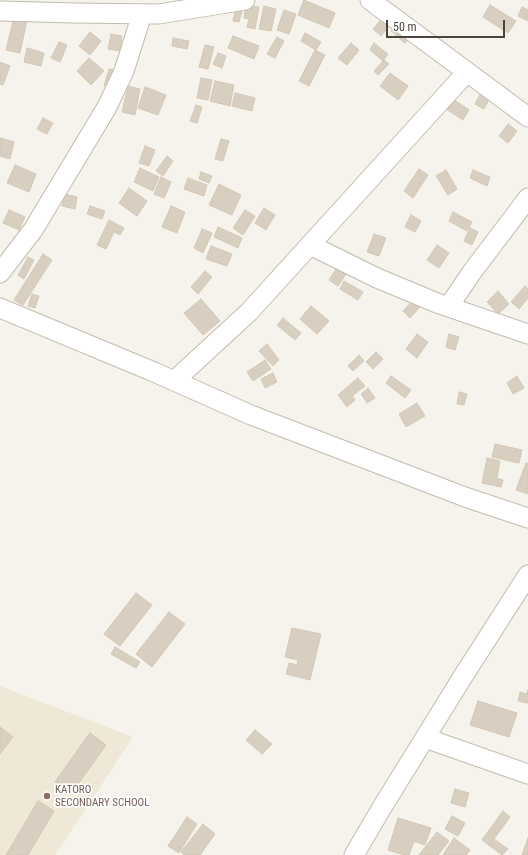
<!DOCTYPE html>
<html>
<head>
<meta charset="utf-8">
<style>
  body { margin:0 }
  #map { position:relative; width:528px; height:855px; overflow:hidden; background:#f6f3ec; font-family:"Roboto Condensed",sans-serif }
  canvas { display:block }
  .scale { position:absolute; left:386px; top:20px; width:119px; height:18px; box-sizing:border-box; border:2px solid #4b4439; border-top:0; padding-left:5px; font-size:12px; line-height:14px; white-space:nowrap; color:#4b4439; -webkit-text-stroke:3px #fff; paint-order:stroke }
</style>
</head>
<body>
<div id="map">
<canvas width="528" height="855"></canvas>
<div class="scale">50 m</div>
</div>
<script>
const c = document.querySelector('canvas').getContext('2d');
c.lineJoin = 'round';
function fill(path, color) { c.fillStyle = color; c.fill(path, 'evenodd'); }
const shape = rows => new Path2D(rows.map(r => 'M' + r).join(''));
function strokePath(path, color, width, dash) { c.strokeStyle = color; c.lineWidth = width; c.lineCap = dash ? 'butt' : 'round'; c.setLineDash(dash || []); c.stroke(path); }
function drawText(font, color, halo, rows, align = 'center') {
  c.font = font + ' "Roboto Condensed",sans-serif'; c.lineWidth = 3.5; c.setLineDash([]); c.textBaseline = 'middle'; c.strokeStyle = halo; c.fillStyle = color; for (const [text, x, y, turn = 0] of rows) {
    c.save(); c.translate(x, y); c.rotate((+turn || 0) * Math.PI / 180); c.textAlign = isNaN(turn) ? turn : align; if (halo) c.strokeText(text, 0, 0); c.fillText(text, 0, 0); c.restore();
  }
}
const education = shape([
  [0,686,133,737,55,855,0,855]
]);
const building = shape([
  [304,0,335,13,329,28,298,15,304,0],
  [490,5,516,21,508,33,483,17,490,5],
  [236,6,243,7,239,22,233,21,236,6],
  [251,6,259,7,255,29,247,27,249,19,244,18,245,10,250,11,251,6],
  [264,6,276,9,271,31,259,29,264,6],
  [522,7,528,10,528,21,518,16,522,7],
  [284,10,296,14,289,34,277,30,284,10],
  [386,13,394,20,381,36,373,29,386,13],
  [14,17,27,20,20,53,6,50,14,17],
  [398,22,413,35,405,43,391,31,398,22],
  [90,32,101,41,90,55,79,46,90,32],
  [305,33,321,42,316,50,301,41,305,33],
  [111,34,122,36,120,51,108,49,111,34],
  [233,36,259,46,254,59,228,48,233,36],
  [277,37,284,41,275,58,267,54,277,37],
  [173,38,189,41,187,49,172,46,173,38],
  [59,42,67,45,60,62,51,58,59,42],
  [351,43,359,50,347,65,338,58,351,43],
  [374,43,388,54,383,61,370,50,374,43],
  [205,45,214,47,208,69,199,67,205,45],
  [27,48,44,53,41,66,24,62,27,48],
  [315,50,325,55,309,86,299,81,315,50],
  [218,53,226,56,222,68,213,64,218,53],
  [89,58,104,71,91,85,77,71,89,58],
  [384,60,389,64,378,75,374,71,384,60],
  [0,62,10,66,3,85,0,84,0,62],
  [109,69,119,71,114,88,104,86,109,69],
  [390,73,408,86,398,100,380,86,390,73],
  [201,78,212,80,208,100,197,98,201,78],
  [215,81,234,85,230,106,210,101,215,81],
  [128,86,140,89,135,115,122,112,128,86],
  [145,87,166,95,158,115,138,108,145,87],
  [482,91,491,96,484,109,475,104,482,91],
  [235,93,255,98,252,111,232,106,235,93],
  [450,97,469,110,463,120,443,107,450,97],
  [196,105,202,107,197,123,190,121,196,105],
  [43,118,53,123,47,134,37,129,43,118],
  [508,124,517,131,508,143,499,136,508,124],
  [0,138,14,142,10,159,0,156,0,138],
  [221,139,229,141,223,161,215,159,221,139],
  [145,146,155,150,149,166,139,163,145,146],
  [167,156,173,161,163,176,156,171,167,156],
  [15,165,36,174,29,192,7,183,15,165],
  [140,168,159,177,153,191,134,182,140,168],
  [419,169,428,175,413,198,404,191,419,169],
  [446,170,457,189,448,195,436,176,446,170],
  [473,170,490,177,487,186,470,178,473,170],
  [201,172,212,176,209,183,199,179,201,172],
  [161,177,171,182,164,198,154,194,161,177],
  [188,178,207,185,204,196,184,189,188,178],
  [219,184,241,195,232,215,209,205,219,184],
  [129,188,147,201,137,216,119,203,129,188],
  [65,194,77,197,75,209,62,206,65,194],
  [90,206,105,211,102,219,87,214,90,206],
  [171,206,185,212,177,233,162,227,171,206],
  [264,208,275,215,266,230,255,223,264,208],
  [9,210,25,217,19,230,3,223,9,210],
  [245,210,255,216,243,235,233,228,245,210],
  [453,212,472,222,467,231,449,221,453,212],
  [411,215,421,221,415,232,405,227,411,215],
  [109,220,124,228,120,235,114,232,106,249,97,245,109,220],
  [218,227,242,238,238,248,214,237,218,227],
  [470,228,478,232,472,245,464,241,470,228],
  [202,229,212,233,203,253,194,248,202,229],
  [374,234,386,238,379,256,367,252,374,234],
  [437,245,449,253,439,268,427,260,437,245],
  [211,246,232,254,227,266,206,259,211,246],
  [43,254,52,260,23,305,14,300,43,254],
  [28,257,34,260,24,279,18,275,28,257],
  [340,263,349,269,338,286,329,280,340,263],
  [205,271,212,277,198,294,191,287,205,271],
  [344,281,363,292,358,300,340,289,344,281],
  [525,286,528,289,528,298,519,309,511,302,525,286],
  [498,291,509,304,498,314,487,302,498,291],
  [32,294,39,296,35,308,28,306,32,294],
  [417,296,424,302,410,318,403,311,417,296],
  [201,299,220,321,203,335,184,313,201,299],
  [311,306,329,321,317,334,300,319,311,306],
  [283,318,301,333,295,340,277,325,283,318],
  [417,334,428,342,417,358,406,349,417,334],
  [449,334,459,337,455,350,446,347,449,334],
  [267,344,279,360,273,366,259,351,267,344],
  [376,352,383,359,373,369,366,362,376,352],
  [359,355,364,361,353,371,348,366,359,355],
  [265,360,271,369,253,381,247,372,265,360],
  [273,373,277,382,265,388,261,379,273,373],
  [391,376,411,390,405,398,386,383,391,376],
  [517,376,524,388,513,394,507,383,517,376],
  [358,378,365,386,352,396,355,400,347,407,338,395,358,378],
  [368,388,375,398,367,403,361,394,368,388],
  [459,392,467,394,464,405,457,404,459,392],
  [417,403,425,416,406,427,399,414,417,403],
  [495,444,522,450,519,463,492,457,495,444],
  [487,458,500,461,497,478,503,480,501,487,482,483,487,458],
  [526,463,528,464,528,494,516,490,526,463],
  [136,593,152,605,120,646,104,634,136,593],
  [169,612,185,624,152,667,136,654,169,612],
  [292,628,321,634,310,680,286,674,289,663,297,665,298,660,285,657,292,628],
  [115,647,140,662,136,668,111,654,115,647],
  [528,690,528,703,518,701,520,692,527,694,528,690],
  [478,701,517,713,509,737,470,725,478,701],
  [0,727,13,737,0,754,0,727],
  [255,730,272,744,262,754,246,740,255,730],
  [90,733,106,745,71,794,55,782,90,733],
  [455,789,469,793,465,807,451,803,455,789],
  [38,801,54,811,28,855,6,855,38,801],
  [503,811,510,817,494,839,508,849,502,855,482,840,503,811],
  [452,816,465,823,458,836,445,829,452,816],
  [187,817,197,824,179,853,168,846,187,817],
  [398,818,431,828,425,845,414,841,409,855,404,855,388,850,398,818],
  [203,824,215,834,200,855,184,855,181,852,203,824],
  [437,832,449,841,438,855,419,855,437,832],
  [454,838,470,850,466,855,443,855,454,838],
  [528,838,528,855,522,855,528,838]
]);
const minor = shape([
  [370,0,528,117],
  [0,11,74,13,159,14,245,0],
  [310,245,377,278,437,303,528,334],
  [0,273,33,230,107,107,124,71,142,14],
  [449,306,472,272,528,198],
  [0,308,154,372,251,415,465,497,528,518],
  [174,381,249,312,467,72],
  [425,738,528,774],
  [354,855,381,809,462,678,528,575]
]);
const markers = [
  [47,796,4,"#8d6e63"]
];
const educationNames = [
  ["KATORO",55,790],
  ["SECONDARY SCHOOL",55,803]
];
fill(education, '#efe8d6');
fill(building, '#d8cfc1');
strokePath(building, '#d3c7b4', 1);
strokePath(minor, '#c2bbae', 21);
strokePath(minor, '#fff', 19);
for (const [x, y, r, color] of markers) { const dot = new Path2D(); dot.arc(x, y, r, 0, 2 * Math.PI); c.fillStyle = color; c.fill(dot); strokePath(dot, '#fff', 1.5); }
drawText('11px', '#785e54', '#fff', educationNames, 'left');
</script>
</body>
</html>
